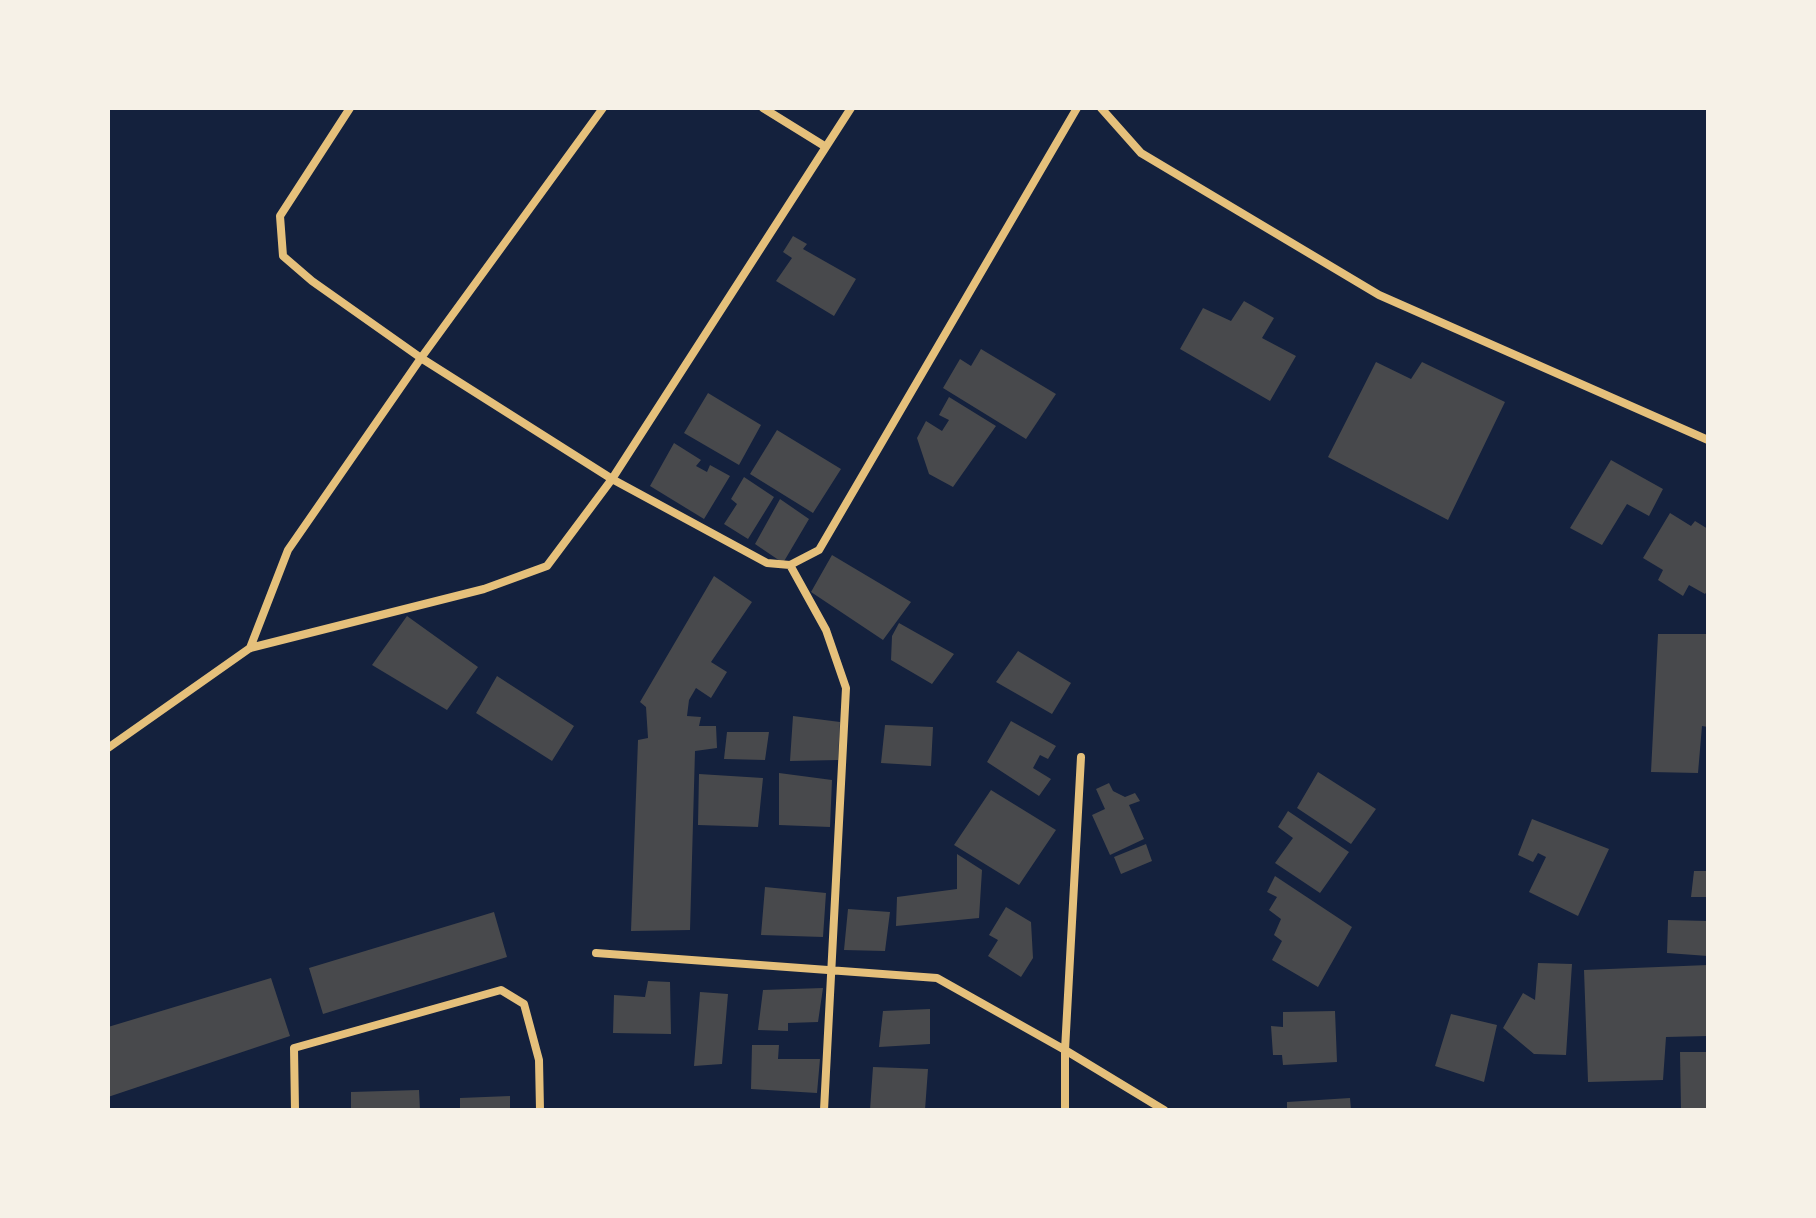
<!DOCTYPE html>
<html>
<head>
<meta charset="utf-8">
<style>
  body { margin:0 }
  #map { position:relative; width:1816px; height:1218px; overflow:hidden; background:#14213d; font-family:"Open Sans",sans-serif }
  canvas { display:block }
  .frame { position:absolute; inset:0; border:110px solid #f6f1e7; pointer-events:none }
</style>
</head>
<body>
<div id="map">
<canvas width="1816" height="1218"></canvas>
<div class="frame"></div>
</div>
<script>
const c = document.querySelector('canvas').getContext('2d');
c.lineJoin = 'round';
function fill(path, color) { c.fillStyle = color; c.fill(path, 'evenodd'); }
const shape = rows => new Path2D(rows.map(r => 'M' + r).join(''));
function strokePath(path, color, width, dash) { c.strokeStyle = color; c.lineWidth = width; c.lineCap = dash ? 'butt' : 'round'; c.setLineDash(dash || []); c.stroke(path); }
const building = shape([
  [793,236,807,244,803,249,856,279,834,316,776,281,792,258,783,252],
  [1244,301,1274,318,1262,338,1296,356,1270,401,1180,349,1203,308,1231,321],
  [981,349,1056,394,1026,439,943,388,960,359,971,366],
  [1376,362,1411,379,1422,362,1505,402,1448,520,1328,457],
  [708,393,761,425,739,465,684,433],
  [949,397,996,426,953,487,929,474,917,438,926,421,942,431,949,420,939,415],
  [777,430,841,469,813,513,750,474],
  [674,443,701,460,696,466,707,472,710,465,730,476,704,519,650,486],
  [1611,460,1663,489,1649,516,1627,504,1602,545,1570,528],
  [744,477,774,497,748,539,724,524,737,504,731,499],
  [780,499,809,519,783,563,755,544],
  [1670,513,1691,526,1695,521,1708,529,1708,590,1705,594,1689,585,1683,596,1658,580,1663,570,1643,558],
  [832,555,911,602,883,640,811,592],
  [714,576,752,602,711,662,727,672,711,698,696,688,689,700,687,716,701,717,699,726,716,726,717,748,695,751,690,930,631,931,638,740,648,738,646,707,640,702],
  [407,616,478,667,447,710,372,665],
  [899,623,954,654,932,684,891,660,892,636],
  [1658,634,1708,634,1708,727,1702,726,1698,773,1651,772],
  [1018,651,1071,683,1052,714,996,682],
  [497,676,574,726,552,761,476,713],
  [793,716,840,722,838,760,790,761],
  [1011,721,1056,746,1048,759,1040,755,1033,768,1051,779,1039,796,987,762],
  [885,725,933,727,931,766,881,763],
  [727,732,769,732,765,760,724,759],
  [1318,772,1376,809,1351,844,1297,808],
  [779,773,832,780,830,827,779,825],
  [699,774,763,778,758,827,698,825],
  [1109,783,1113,791,1125,797,1135,793,1140,801,1129,805,1144,839,1110,855,1092,815,1105,809,1096,789],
  [991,790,1056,830,1019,885,954,845],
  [1288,811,1349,852,1320,893,1275,863,1293,838,1278,827],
  [1532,819,1609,849,1578,916,1529,892,1546,857,1538,853,1533,862,1518,855],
  [1146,844,1152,861,1121,874,1114,857],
  [957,854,982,870,979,918,896,926,897,897,957,889],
  [1694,871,1708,871,1708,897,1691,897],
  [1275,876,1352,927,1318,987,1272,960,1282,941,1274,935,1281,919,1269,910,1277,897,1267,892],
  [765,887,826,893,823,937,761,935],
  [1006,907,1031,922,1033,958,1021,977,988,956,998,940,989,935],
  [848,909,890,912,885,951,844,950],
  [494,912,507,957,323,1014,309,968],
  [1668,920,1708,921,1708,956,1667,953],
  [1538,963,1572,964,1566,1055,1534,1054,1503,1028,1523,993,1535,1000],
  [1708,965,1708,1036,1666,1037,1663,1080,1588,1082,1584,970],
  [271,978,290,1036,108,1097,108,1027],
  [648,981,670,982,671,1034,613,1033,614,995,645,997],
  [823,988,818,1022,788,1023,788,1031,758,1030,763,990],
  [700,992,728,994,722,1064,694,1066],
  [930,1009,930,1044,879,1047,883,1011],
  [1335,1011,1337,1062,1283,1065,1282,1055,1273,1055,1271,1026,1283,1027,1283,1012],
  [1451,1014,1497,1025,1484,1082,1435,1066],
  [752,1045,779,1045,778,1059,820,1059,817,1093,751,1089],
  [1680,1052,1708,1052,1708,1110,1681,1110],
  [873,1067,928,1069,925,1110,870,1110],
  [419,1090,420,1110,351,1110,351,1092],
  [510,1096,510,1110,460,1110,460,1098],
  [1350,1098,1351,1110,1287,1110,1287,1102]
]);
const minor = shape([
  [350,108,280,216,283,256,312,281,421,358,612,479,767,563,790,565,819,550,1077,108],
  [763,108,826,147],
  [1101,108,1141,153,1379,295,1708,440],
  [790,565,826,630,846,688,824,1110],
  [250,648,288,550,421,358,603,108],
  [108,748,250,648,484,589,547,566,612,479,851,108],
  [596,953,937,978,1065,1050,1164,1110],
  [295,1110,294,1048,501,990,524,1004,539,1060,540,1110],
  [1065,1110,1065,1050,1081,757]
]);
fill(building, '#48494c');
strokePath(minor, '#e5c07b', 8);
</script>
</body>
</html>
